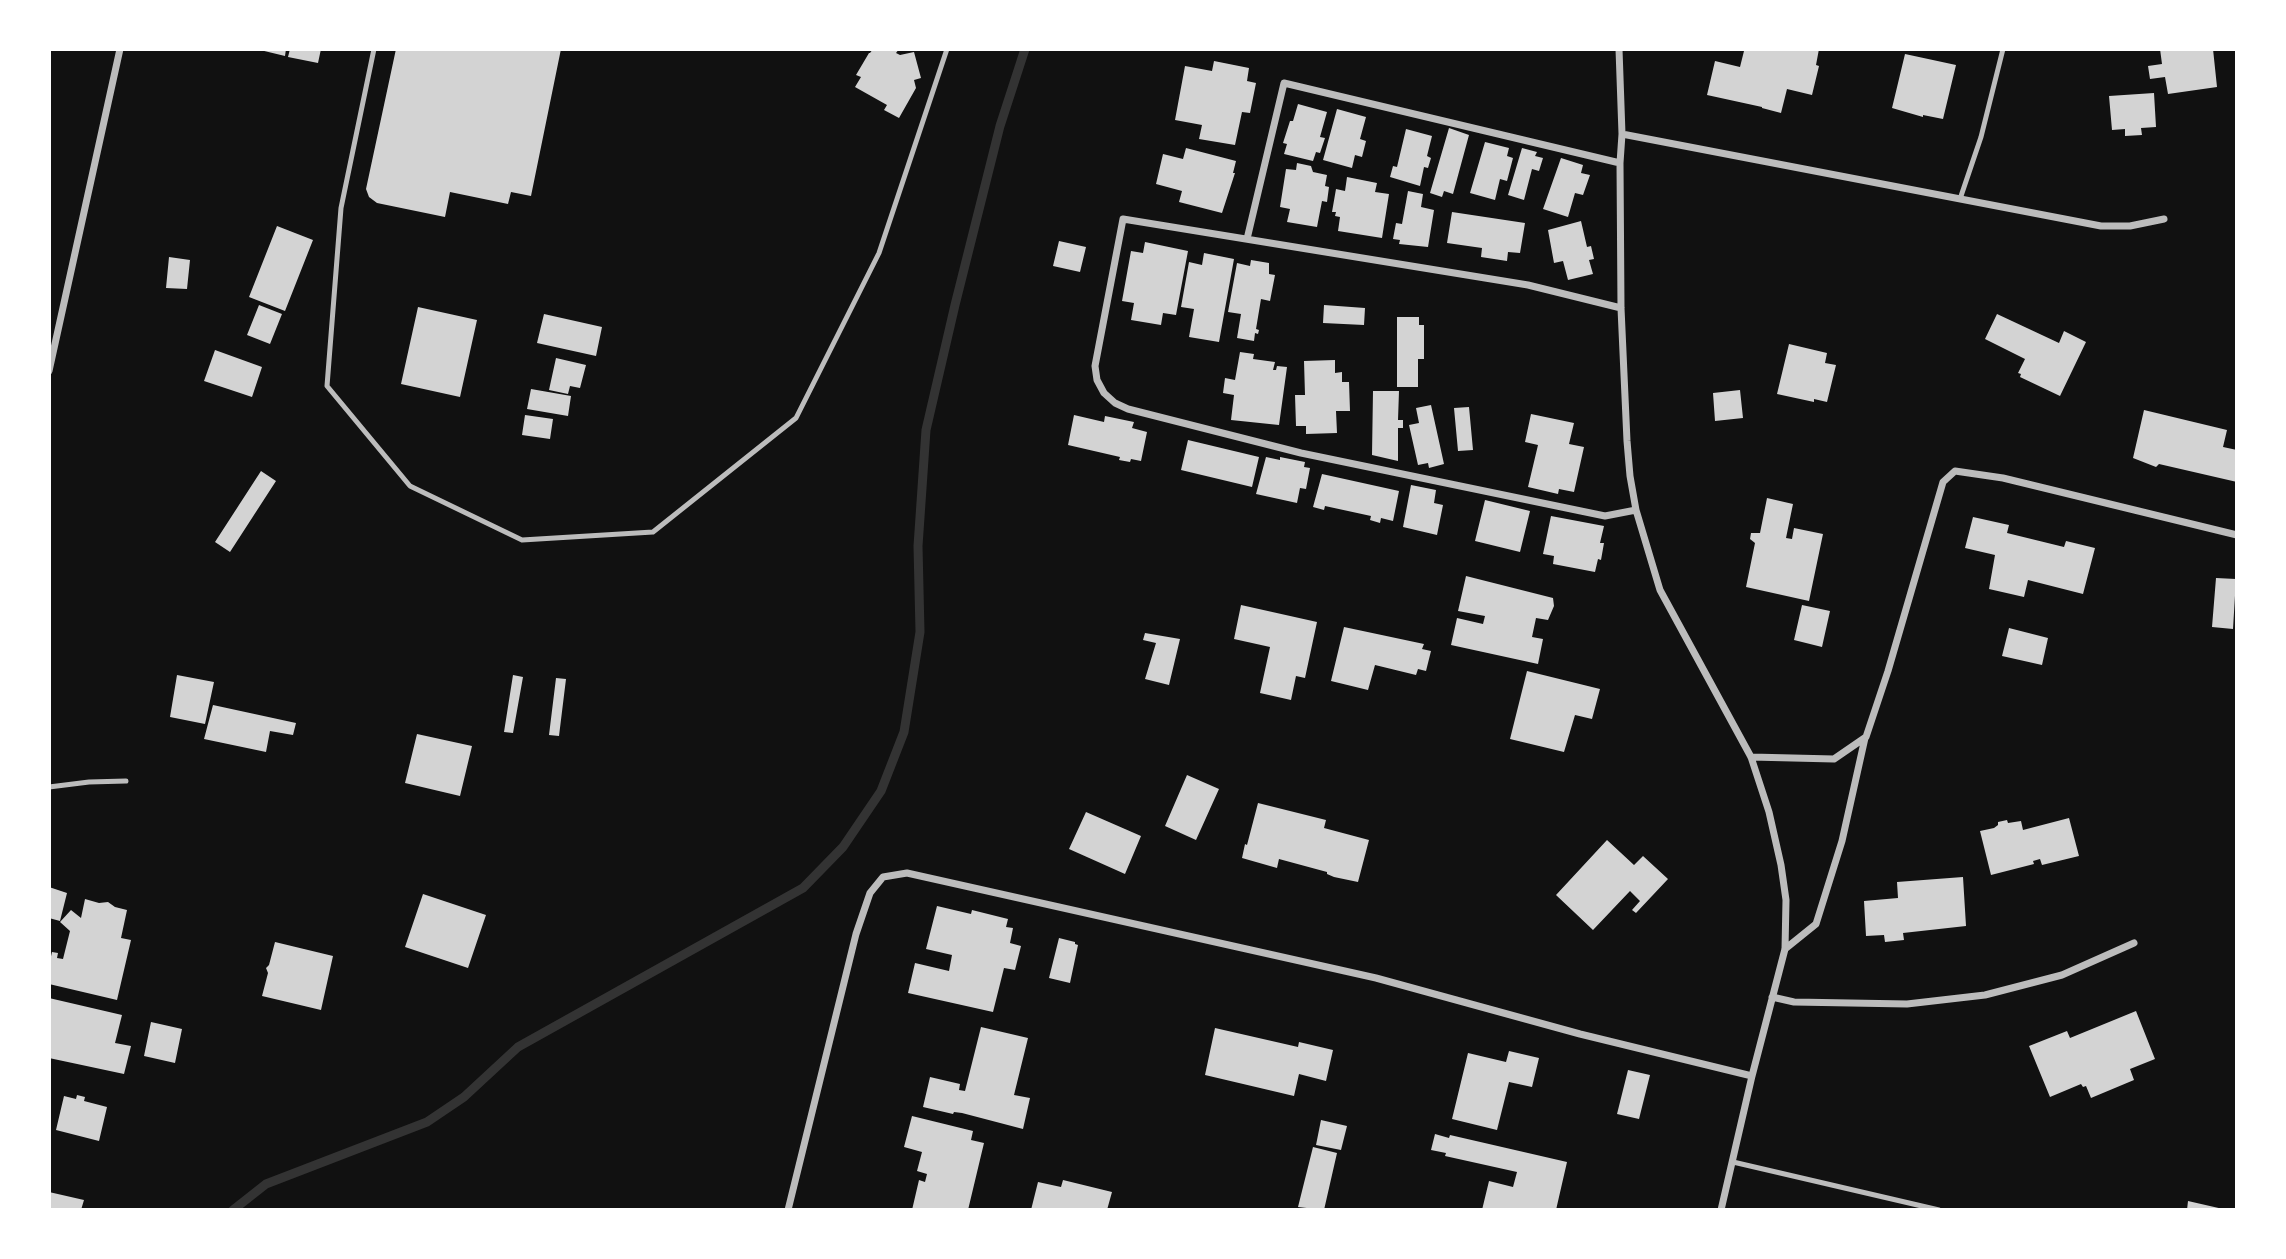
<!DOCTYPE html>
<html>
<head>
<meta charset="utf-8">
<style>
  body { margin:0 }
  #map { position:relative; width:2286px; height:1259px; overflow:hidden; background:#111; font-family:"Sofia Sans Condensed",sans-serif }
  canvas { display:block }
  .frame { position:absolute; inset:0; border:51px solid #fff; pointer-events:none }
</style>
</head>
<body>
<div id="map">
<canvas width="2286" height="1259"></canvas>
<div class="frame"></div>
</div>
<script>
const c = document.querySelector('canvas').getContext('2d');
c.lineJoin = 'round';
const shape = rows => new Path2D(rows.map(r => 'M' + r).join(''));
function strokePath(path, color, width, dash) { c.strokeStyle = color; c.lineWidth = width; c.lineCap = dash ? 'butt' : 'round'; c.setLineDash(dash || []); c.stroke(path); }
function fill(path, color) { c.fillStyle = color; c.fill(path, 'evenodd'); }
const stream = shape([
  [233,1210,266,1184,427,1122,464,1097,518,1047,803,888,843,847,881,791,904,732,920,632,918,546,926,430,955,305,1000,126,1025,49]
]);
const building = shape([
  [256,49,286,49,285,56],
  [290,49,321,49,318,63,288,57],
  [396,49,561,49,531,196,511,192,508,204,450,192,445,217,377,203,369,197,366,189],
  [873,49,899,49,896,53,900,55,914,52,921,78,914,80,916,88,899,118,884,110,887,105,855,87,861,77,856,75,869,53,870,53],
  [1738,49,1819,49,1816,65,1819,66,1812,95,1787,89,1781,113,1762,108,1762,107,1707,95,1715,61,1740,67,1744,51],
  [2160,49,2213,49,2217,87,2168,94,2165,77,2150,79,2148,66,2162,64],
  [1905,54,1956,65,1943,119,1923,115,1923,117,1892,108],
  [1214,61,1249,68,1247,81,1256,83,1250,113,1242,112,1235,145,1199,139,1202,125,1175,120,1185,66,1212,71],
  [2154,93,2156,127,2141,128,2142,135,2125,136,2125,129,2112,130,2109,96],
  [1298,104,1327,112,1320,137,1325,138,1320,153,1316,152,1313,161,1284,154,1287,144,1283,143,1290,121,1293,121],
  [1337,109,1366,117,1360,139,1366,141,1362,157,1355,155,1352,168,1323,160],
  [1449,128,1469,135,1453,194,1444,191,1442,197,1430,193],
  [1406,129,1432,136,1427,156,1431,158,1428,168,1424,167,1420,186,1390,177,1393,166,1397,167],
  [1485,142,1509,148,1507,156,1513,158,1507,181,1500,179,1495,200,1470,193],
  [1186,148,1236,161,1233,173,1235,173,1222,213,1179,202,1182,191,1156,184,1163,154,1183,159],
  [1522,148,1537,152,1535,156,1543,158,1539,171,1532,169,1524,200,1508,195],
  [1561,158,1583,165,1581,173,1590,175,1583,195,1575,193,1568,217,1543,209],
  [1297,163,1311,166,1313,172,1327,175,1325,186,1329,187,1327,202,1322,201,1317,227,1287,222,1290,209,1280,207,1286,169,1296,170],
  [1347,177,1377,183,1375,192,1389,194,1382,238,1338,231,1340,217,1335,216,1336,212,1332,212,1336,189,1345,191],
  [1408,191,1423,194,1421,207,1434,210,1428,247,1399,244,1400,240,1393,239,1396,223,1402,224],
  [1452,212,1525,223,1520,253,1508,252,1507,261,1481,257,1482,248,1447,243],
  [1581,221,1587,247,1591,246,1594,259,1589,260,1593,274,1568,280,1563,261,1554,263,1548,230],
  [277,226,313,240,285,311,249,297],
  [1059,241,1086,247,1080,272,1053,266],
  [1145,242,1188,251,1176,315,1163,313,1161,325,1131,320,1134,303,1122,301,1131,251,1143,253],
  [1204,253,1234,259,1219,342,1189,337,1194,309,1181,307,1189,262,1202,265],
  [169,257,190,260,187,289,166,288],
  [1251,260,1269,263,1269,274,1275,275,1270,301,1261,299,1256,329,1259,330,1258,334,1255,333,1254,341,1237,338,1241,314,1228,312,1237,263,1250,266],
  [259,305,282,314,270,344,247,335],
  [1324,305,1365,308,1364,325,1323,323],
  [418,307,477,320,460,397,401,384],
  [544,314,602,327,596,356,537,343],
  [1997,314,2059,343,2064,331,2086,342,2060,396,2020,377,2021,374,2018,373,2025,359,1985,339],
  [1397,317,1419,317,1419,325,1424,325,1424,359,1418,359,1418,387,1397,387],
  [1789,344,1827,353,1825,363,1836,365,1827,402,1814,399,1814,402,1777,394],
  [215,350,262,367,252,397,204,381],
  [1240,352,1254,354,1253,359,1275,362,1273,370,1276,370,1277,366,1287,367,1279,425,1231,420,1234,395,1223,393,1225,378,1235,380],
  [556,358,586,365,580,388,570,386,568,394,549,390],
  [1335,360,1335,373,1342,372,1342,382,1349,382,1350,411,1336,411,1337,433,1306,434,1306,426,1296,426,1295,395,1305,395,1304,361],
  [531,389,571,396,568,416,527,409],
  [1740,390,1743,418,1715,421,1713,393],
  [1373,391,1399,391,1398,420,1403,420,1403,428,1398,428,1398,461,1372,455],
  [1431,405,1444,464,1429,468,1428,463,1418,465,1409,425,1419,423,1416,408],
  [1469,407,1473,450,1458,451,1454,408],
  [2144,410,2227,430,2223,447,2237,450,2237,482,2159,464,2156,467,2133,458],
  [1531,414,1574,423,1569,444,1584,447,1574,492,1559,489,1558,494,1528,487,1538,445,1525,442],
  [525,415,553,419,550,439,522,435],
  [1074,415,1104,422,1105,416,1134,422,1132,428,1147,432,1141,461,1131,459,1130,462,1119,460,1120,457,1068,445],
  [1188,440,1259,457,1252,487,1181,470],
  [1266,457,1280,460,1280,457,1305,462,1304,467,1310,468,1306,489,1300,488,1297,503,1256,494],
  [261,471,276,481,230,552,215,542],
  [1322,474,1399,491,1393,521,1381,518,1380,523,1370,520,1371,516,1325,506,1324,510,1313,507],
  [1411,485,1436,490,1434,503,1443,505,1437,535,1403,527],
  [1767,498,1793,504,1786,538,1792,539,1794,528,1823,534,1809,601,1746,587,1755,543,1750,539,1751,533,1760,533],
  [1485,500,1530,511,1520,552,1475,541],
  [1551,516,1604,526,1600,543,1604,543,1601,560,1598,559,1595,572,1553,564,1554,556,1543,554],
  [1973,517,2009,525,2007,533,2064,547,2066,541,2095,548,2083,594,2028,580,2024,597,1989,589,1995,555,1965,548],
  [1466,576,1553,598,1554,606,1548,620,1536,618,1532,637,1543,639,1538,664,1451,645,1457,618,1483,624,1485,616,1458,611],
  [2216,578,2236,579,2233,629,2212,627],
  [1241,605,1317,622,1305,678,1296,676,1291,700,1260,693,1270,647,1234,639],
  [1802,605,1830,611,1822,647,1794,640],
  [1344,627,1424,644,1422,649,1431,651,1426,671,1418,669,1416,675,1375,665,1368,690,1331,681],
  [2009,628,2048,638,2042,665,2002,656],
  [1145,633,1180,639,1169,685,1145,679,1156,643,1143,640],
  [1527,671,1600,689,1592,719,1575,715,1564,752,1510,739],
  [177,675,214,682,205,724,170,717],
  [513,675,523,677,513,733,504,732],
  [556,678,566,679,559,736,549,735],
  [213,705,296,723,293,735,270,731,266,752,204,739],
  [417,734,472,746,460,796,405,783],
  [1187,775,1219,789,1196,840,1165,826],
  [1258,803,1326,820,1324,828,1369,840,1358,882,1334,877,1327,874,1327,872,1279,859,1277,868,1242,858,1245,844,1247,845],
  [1086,812,1141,836,1125,874,1069,849],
  [2069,818,2079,856,2042,865,2040,859,2033,861,2034,864,1991,875,1980,831,1994,828,1998,825,1998,822,2007,820,2008,823,2021,821,2023,830],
  [1607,840,1634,865,1643,856,1668,879,1636,913,1632,910,1640,901,1630,891,1593,930,1556,895],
  [1963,877,1966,926,1903,933,1904,940,1885,942,1884,935,1866,936,1864,901,1898,898,1897,882],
  [49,887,67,893,60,921,49,918],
  [423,894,486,915,468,968,405,947],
  [85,899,99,903,108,902,115,907,127,910,121,938,131,940,117,1000,49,984,49,965,52,952,58,953,57,958,63,959,70,931,60,922,71,910,81,918],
  [937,906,971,914,972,910,1008,919,1006,927,1013,928,1010,943,1021,946,1015,970,1004,968,993,1012,908,993,915,963,949,971,952,955,926,949],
  [1059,938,1075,942,1075,944,1078,945,1070,983,1049,978],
  [275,942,333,956,321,1010,262,996,268,973,266,968,269,965],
  [49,998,122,1015,115,1043,131,1046,124,1074,49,1058],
  [2136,1011,2155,1059,2130,1069,2134,1080,2091,1098,2086,1086,2083,1087,2081,1084,2050,1097,2029,1046,2067,1031,2070,1038],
  [151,1022,182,1029,175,1063,144,1056],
  [981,1027,1028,1038,1014,1095,1030,1098,1023,1129,962,1113,954,1112,953,1114,923,1107,930,1077,960,1084,959,1090,965,1091],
  [1215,1028,1298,1047,1299,1042,1333,1050,1326,1081,1299,1074,1294,1096,1205,1075],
  [1509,1051,1539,1058,1532,1087,1509,1082,1497,1130,1452,1119,1468,1053,1506,1062],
  [1628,1070,1650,1075,1639,1119,1617,1114],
  [77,1095,85,1097,84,1101,107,1107,99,1141,56,1130,64,1096,76,1099],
  [912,1116,973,1131,971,1140,984,1143,968,1210,912,1210,919,1180,925,1182,927,1174,917,1171,922,1152,904,1147],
  [1321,1120,1347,1126,1341,1150,1316,1145],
  [1435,1134,1449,1138,1450,1135,1567,1162,1556,1210,1482,1210,1489,1181,1513,1187,1517,1172,1445,1156,1446,1153,1431,1150],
  [1313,1147,1337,1153,1324,1210,1298,1207],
  [1063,1180,1112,1192,1107,1210,1031,1210,1038,1182,1061,1187],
  [49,1192,84,1200,81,1210,49,1210],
  [2188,1201,2223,1209,2223,1210,2187,1210]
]);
const service = shape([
  [374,49,341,208,327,386,410,486,522,540,653,532,796,418,879,253,947,49],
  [1960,199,1981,137,2003,49],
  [49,787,89,782,126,781],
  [1733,1162,1939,1210]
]);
const minor = shape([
  [1619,49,1622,134,1620,163,1621,308,1627,441,1630,476,1636,510,1660,590,1751,757,1769,812,1781,865,1786,900,1785,949,1752,1076,1721,1210],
  [1622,134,2101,226,2130,226,2164,219],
  [1247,239,1284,83,1620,163],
  [1621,308,1528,285,1123,219,1095,366,1097,380,1104,393,1115,403,1128,409,1301,453,1605,516,1636,510],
  [49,371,120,49],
  [1751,757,1834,759,1866,737,1888,671,1943,482,1955,471,2003,478,2237,535],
  [1785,949,1816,924,1842,841,1865,738],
  [1772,997,1794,1002,1907,1004,1985,995,2062,975,2134,943],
  [788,1210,856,934,870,893,883,877,907,873,1376,978,1580,1034,1752,1076]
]);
strokePath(stream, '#333', 9);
fill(building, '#d3d3d3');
strokePath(service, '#bcbcbc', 5);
strokePath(minor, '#bcbcbc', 7);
</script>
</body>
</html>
